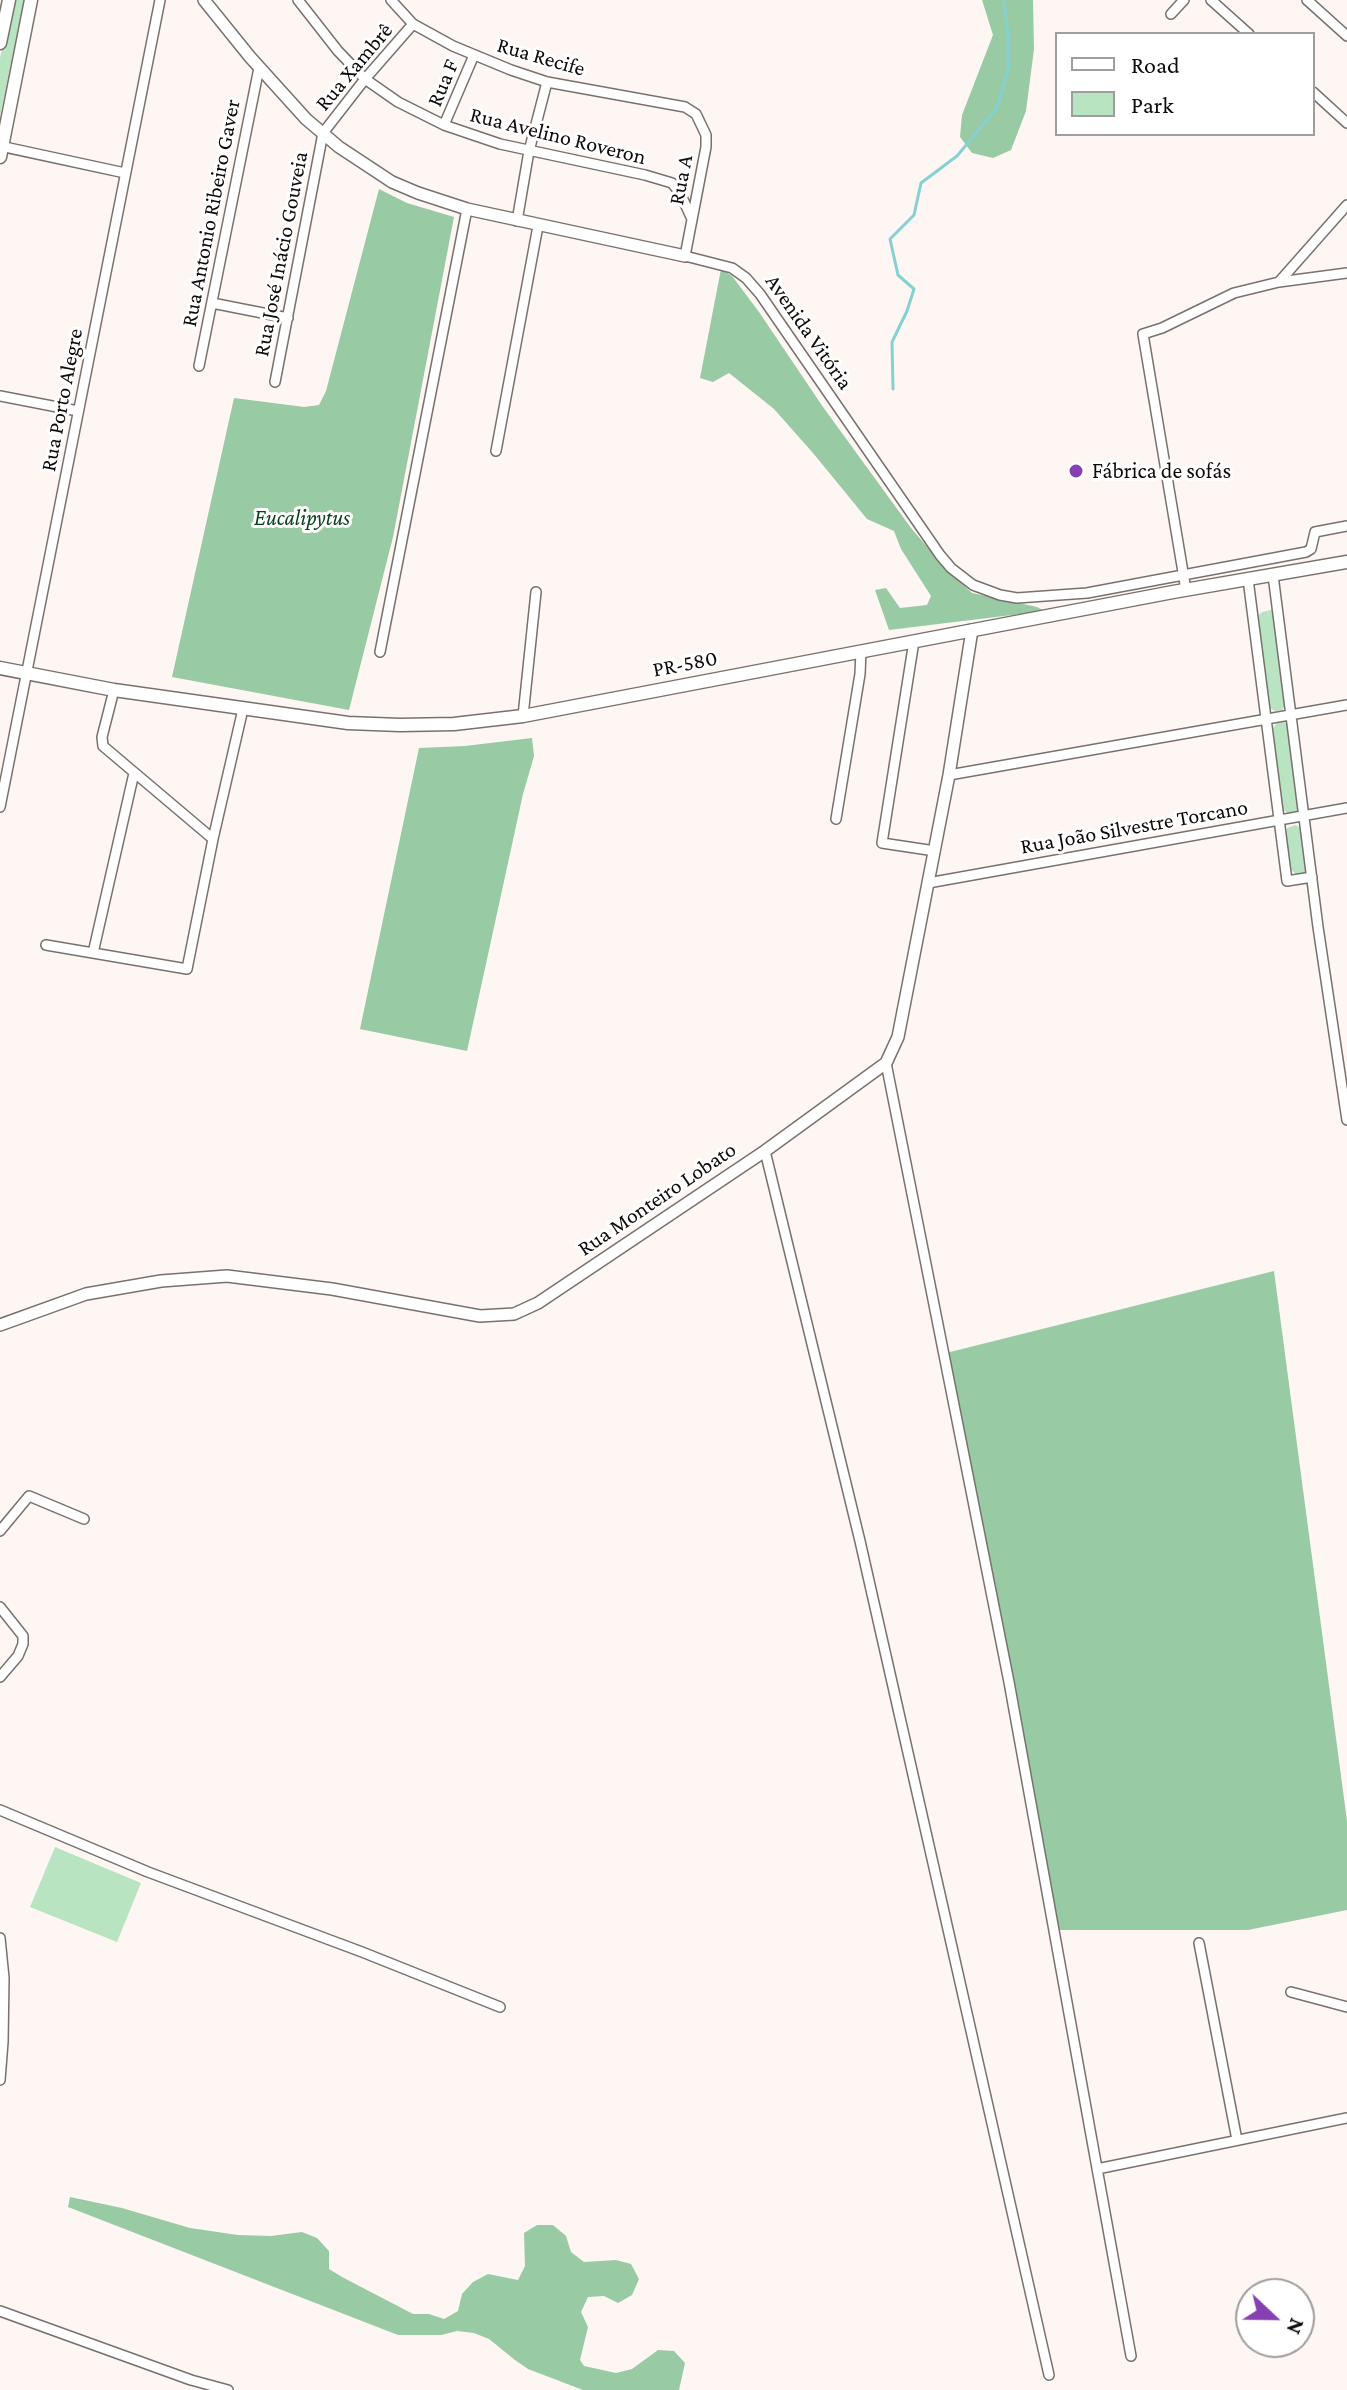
<!DOCTYPE html>
<html>
<head>
<meta charset="utf-8">
<style>
  body { margin:0 }
  #map { position:relative; width:1347px; height:2390px; overflow:hidden; background:#fef6f3; font-family:"Crimson Pro",serif }
  canvas { display:block }
  .legend { position:absolute; left:1055px; top:32px; width:260px; height:104px; box-sizing:border-box; background:#fff; border:2px solid #9f9d9d; margin:0; padding:10px 14px; list-style:none; font-size:24px; color:#0e0b0a }
  .legend li { display:flex; align-items:center; gap:16px; height:40px }
  .legend b { width:40px; border:2px solid #9f9d9d }
  .north { position:absolute; left:1235px; top:2278px; width:80px; height:80px; box-sizing:border-box; background:#fff; border:2px solid #9f9d9d; border-radius:50%; rotate:112deg; font-size:22px; font-weight:700; line-height:32px; text-align:center; color:#0e0b0a }
  .north::after { content:''; display:block; margin:auto; width:28px; height:36px; background:#8740b2; clip-path:polygon(50% 0,100% 100%,50% 72%,0 100%) }
</style>
</head>
<body>
<div id="map">
<canvas width="1347" height="2390"></canvas>
<ul class="legend">
<li><b style="height:10px;background:#fff"></b>Road</li>
<li><b style="height:22px;background:#b9e4c2"></b>Park</li>
</ul>
<div class="north">N</div>
</div>
<script>
const c = document.querySelector('canvas').getContext('2d');
c.lineJoin = 'round';
function fill(path, color) { c.fillStyle = color; c.fill(path, 'evenodd'); }
const shape = rows => new Path2D(rows.map(r => 'M' + r).join(''));
function strokePath(path, color, width, dash) { c.strokeStyle = color; c.lineWidth = width; c.lineCap = dash ? 'butt' : 'round'; c.setLineDash(dash || []); c.stroke(path); }
function drawText(font, color, halo, rows, align = 'center') {
  c.font = font + ' "Crimson Pro",serif'; c.lineWidth = 6; c.setLineDash([]); c.textBaseline = 'middle'; c.strokeStyle = halo; c.fillStyle = color; for (const [text, x, y, turn = 0] of rows) {
    c.save(); c.translate(x, y); c.rotate((+turn || 0) * Math.PI / 180); c.textAlign = isNaN(turn) ? turn : align; if (halo) c.strokeText(text, 0, 0); c.fillText(text, 0, 0); c.restore();
  }
}
const green = shape([
  [12,0,24,0,0,116,0,58],
  [1271,610,1273,611,1285,706,1282,710,1275,711,1270,708,1258,616,1262,612],
  [1284,722,1288,724,1299,809,1294,813,1288,813,1283,810,1273,728,1277,723],
  [1295,825,1302,828,1307,869,1303,874,1296,874,1290,869,1286,831,1287,828],
  [55,1847,141,1883,117,1942,30,1907]
]);
const forest = shape([
  [982,0,1033,0,1034,49,1026,111,1011,150,993,158,972,153,960,137,962,115,993,35],
  [379,189,407,203,454,217,393,537,349,710,172,677,234,398,304,407,319,405,326,391],
  [721,269,732,276,759,312,823,407,911,528,946,569,972,593,1037,607,1045,611,889,630,875,590,886,588,900,608,927,605,931,596,901,549,894,531,867,519,813,453,774,409,729,373,713,382,700,378],
  [532,738,534,756,523,794,467,1051,360,1029,419,748,465,746],
  [1274,1271,1347,1821,1347,1910,1248,1930,1056,1930,946,1353],
  [70,2197,122,2208,190,2228,238,2235,271,2236,302,2232,317,2238,329,2251,329,2269,342,2277,413,2314,429,2314,444,2319,458,2311,462,2294,473,2282,488,2274,518,2280,525,2266,524,2233,537,2225,553,2225,566,2236,571,2252,584,2262,616,2260,631,2264,639,2279,632,2295,618,2303,604,2296,588,2297,581,2312,588,2327,580,2360,584,2366,616,2373,632,2369,658,2350,674,2351,685,2363,679,2390,583,2390,528,2369,515,2360,489,2339,474,2333,457,2331,441,2335,398,2335,68,2207]
]);
const stream = shape([
  [893,389,892,342,907,311,914,289,898,275,890,239,914,215,921,183,957,156,997,108,1008,70,1008,35,1004,0]
]);
const minor = shape([
  [298,0,338,51,365,79,398,102,444,125,500,144,645,175,672,183,680,193,692,219],
  [391,0,413,24,453,46,511,70,547,82,685,107,696,114,706,135,706,147,685,256,732,268,746,278,760,294,940,555,951,568,973,585,1000,595,1017,598,1087,593,1306,552,1311,549,1315,532,1347,526],
  [1211,0,1249,34],
  [1307,0,1347,36],
  [1171,14,1184,0],
  [1313,92,1347,123],
  [444,125,474,55],
  [0,146,125,173],
  [517,221,529,151,547,82],
  [1279,282,1347,273],
  [212,303,288,318],
  [199,366,259,68],
  [275,382,323,133,365,79,413,24],
  [0,396,78,411],
  [496,451,538,226],
  [1273,575,1318,927,1347,1120],
  [1248,579,1287,881,1312,877],
  [1186,590,1143,334,1162,328,1234,293,1279,282,1347,205],
  [914,641,882,843,935,851],
  [380,652,467,209],
  [114,690,102,737,103,746,213,839],
  [523,716,536,592],
  [949,775,1347,705],
  [0,807,160,0],
  [836,819,860,674,861,651],
  [928,883,1347,808],
  [46,945,187,969,213,839,243,709],
  [93,953,134,773],
  [886,1063,1009,1682,1131,2356],
  [765,1151,860,1541,1049,2375],
  [0,1531,29,1496,84,1519],
  [0,1607,23,1636,23,1644,18,1656,0,1677],
  [0,1810,148,1872,362,1952,500,2007],
  [0,1938,4,1978,3,2042,0,2080],
  [1199,1943,1237,2140],
  [1291,1992,1347,2007],
  [1097,2169,1347,2118],
  [0,2311,191,2380,228,2390]
]);
const tertiary = shape([
  [204,0,250,57,306,119,339,147,392,182,418,193,467,209,685,256],
  [0,1325,86,1294,161,1281,227,1276,332,1289,480,1316,514,1314,538,1303,765,1151,886,1063,898,1037,949,775,972,630]
]);
const secondary = shape([
  [0,43,9,0],
  [0,157,31,0],
  [0,668,114,690,348,723,400,725,454,724,523,716,1173,592,1347,562]
]);
const markers = [
  [1076,471,8,"#8740b2"]
];
const streetNames = [
  ["Rua Recife",541,57,16],
  ["Rua Xambrê",354,67,-50],
  ["Rua F",443,83,-67],
  ["Rua Avelino Roveron",558,136,14],
  ["Rua A",681,180,-79],
  ["Rua Antonio Ribeiro Gaver",211,213,-79],
  ["Rua José Inácio Gouveia",281,254,-79],
  ["Avenida Vitória",809,332,55],
  ["Rua Porto Alegre",62,400,-79],
  ["PR-580",685,664,-11],
  ["Rua João Silvestre Torcano",1134,827,-10],
  ["Rua Monteiro Lobato",657,1199,-34]
];
const poiNames = [
  ["Fábrica de sofás",1092,471]
];
const parkNames = [
  ["Eucalipytus",302,518]
];
fill(green, '#b9e4c2');
fill(forest, '#98caa3');
strokePath(stream, '#85d1d2', 3);
strokePath(minor, '#79716d', 12);
strokePath(tertiary, '#79716d', 14);
strokePath(secondary, '#79716d', 15);
strokePath(minor, '#fff', 9);
strokePath(tertiary, '#fff', 11);
strokePath(secondary, '#fff', 12);
for (const [x, y, r, color] of markers) { const dot = new Path2D(); dot.arc(x, y, r, 0, 2 * Math.PI); c.fillStyle = color; c.fill(dot); strokePath(dot, '#fff', 3); }
drawText('22px', '#0e0b0a', '#fff', streetNames);
drawText('22px', '#0e0b0a', '#fff', poiNames, 'left');
drawText('italic 22px', '#05411d', '#fff', parkNames);
</script>
</body>
</html>
